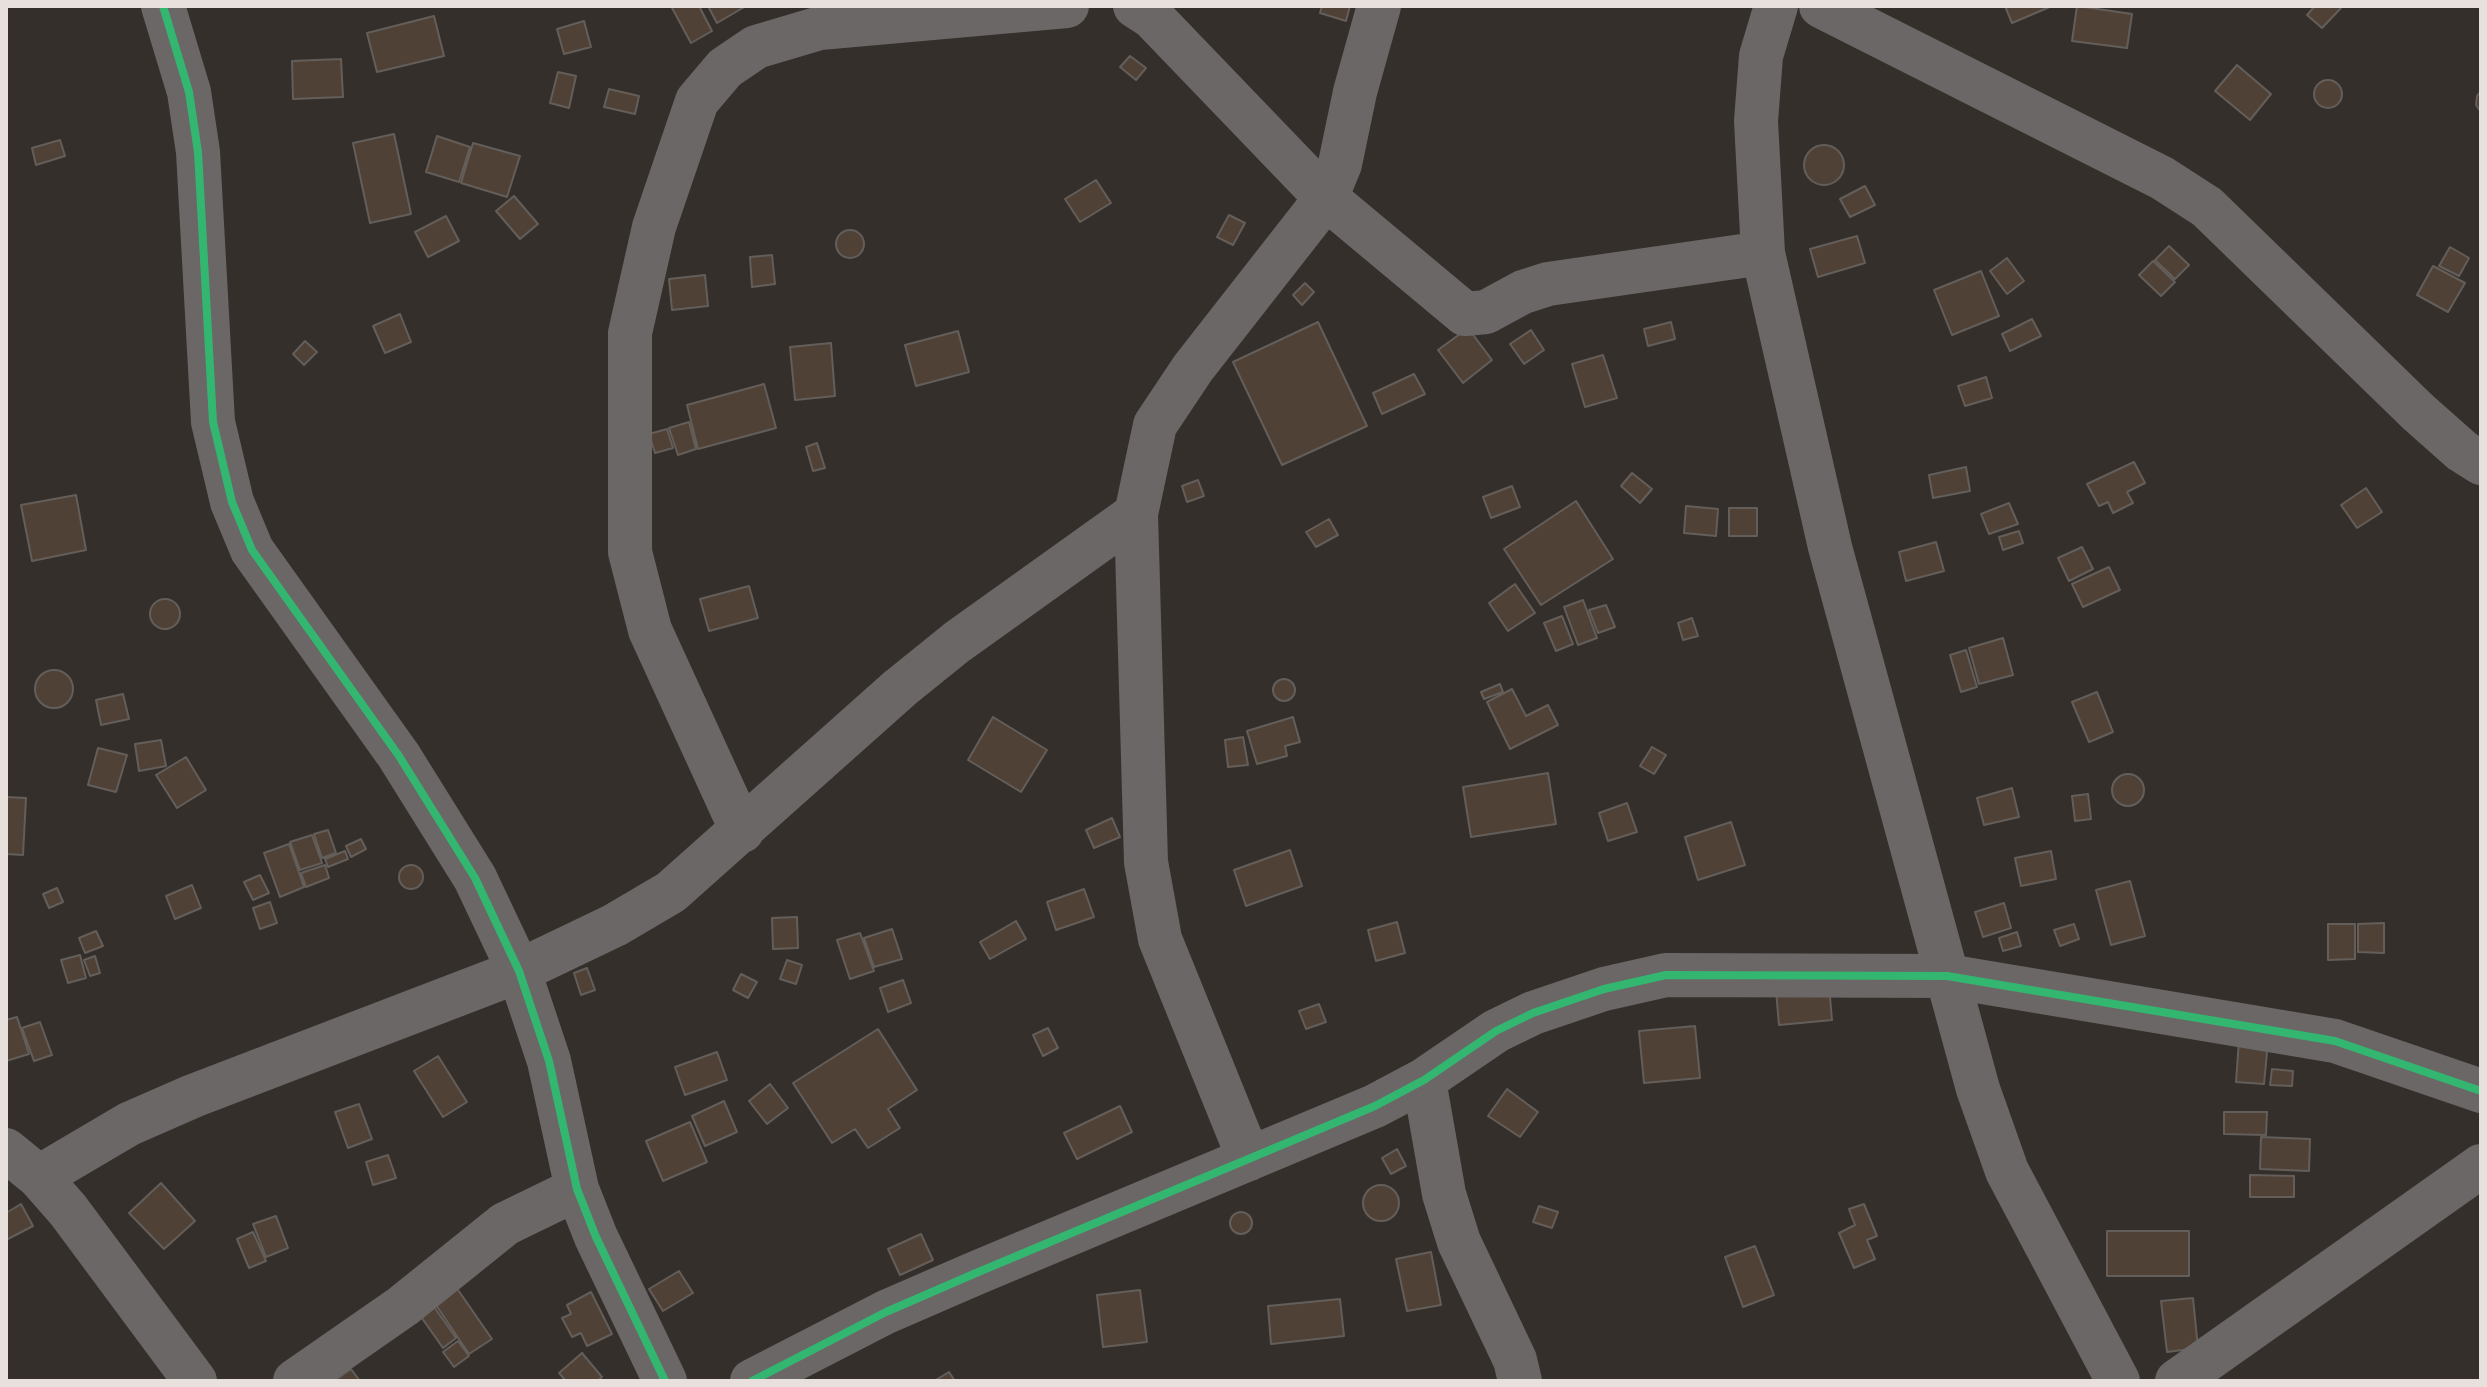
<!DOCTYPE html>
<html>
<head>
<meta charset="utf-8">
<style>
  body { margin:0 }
  #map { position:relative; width:2487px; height:1387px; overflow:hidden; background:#352f2b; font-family:"Source Sans 3",sans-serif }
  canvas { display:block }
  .frame { position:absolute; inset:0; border:8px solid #e8e0dc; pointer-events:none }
</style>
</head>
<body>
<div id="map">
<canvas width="2487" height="1387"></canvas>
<div class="frame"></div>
</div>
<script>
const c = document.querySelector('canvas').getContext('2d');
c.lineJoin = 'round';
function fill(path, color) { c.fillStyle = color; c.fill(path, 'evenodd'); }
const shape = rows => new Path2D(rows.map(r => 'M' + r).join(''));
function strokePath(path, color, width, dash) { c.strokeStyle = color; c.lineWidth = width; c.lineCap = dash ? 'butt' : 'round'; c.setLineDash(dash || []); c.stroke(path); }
const building = shape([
  [671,6,699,6,712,31,691,43,671,6],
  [708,6,746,6,717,23,708,6],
  [1322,6,1350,6,1346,21,1320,13,1322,6],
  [2005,6,2052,6,2012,23,2005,6],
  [2077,6,2132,14,2127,48,2072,41,2077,6],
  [2315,6,2339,6,2341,8,2322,28,2307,15,2315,6],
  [434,16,444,56,377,72,367,33,434,16],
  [584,21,591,47,564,54,557,29,584,21],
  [1130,56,1146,68,1136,80,1120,67,1130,56],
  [341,59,343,97,293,99,292,61,341,59],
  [2237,65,2271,94,2250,120,2215,91,2237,65],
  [558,72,576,76,569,108,550,103,558,72],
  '2314 94a14 14 0 1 1 28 0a14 14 0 1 1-28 0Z',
  [609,89,639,96,635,114,604,107,609,89],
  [2481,91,2481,112,2476,105,2477,96,2481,91],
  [394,134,411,214,370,223,353,143,394,134],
  [437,136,470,147,459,182,426,172,437,136],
  [60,140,65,156,36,165,32,148,60,140],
  [473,143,520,156,507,197,461,183,473,143],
  '1804 165a20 20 0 1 1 40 0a20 20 0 1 1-40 0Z',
  [1096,180,1111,203,1080,222,1065,199,1096,180],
  [1865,186,1875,205,1850,217,1840,199,1865,186],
  [514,196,538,224,520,239,496,211,514,196],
  [1229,215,1245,223,1233,245,1217,237,1229,215],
  [446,216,459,241,428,257,415,232,446,216],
  '836 244a14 14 0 1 1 28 0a14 14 0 1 1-28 0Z',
  [1857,236,1865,263,1818,277,1810,249,1857,236],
  [2169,246,2189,265,2175,279,2155,260,2169,246],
  [2450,247,2469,258,2459,276,2439,266,2450,247],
  [772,255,775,284,752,287,750,257,772,255],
  [2007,258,2024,281,2007,294,1990,271,2007,258],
  [2153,261,2175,282,2161,296,2139,275,2153,261],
  [2433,266,2465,283,2448,312,2417,295,2433,266],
  [1981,271,1999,316,1952,335,1934,290,1981,271],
  [705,275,708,306,672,310,669,279,705,275],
  [1305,283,1314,292,1302,305,1293,295,1305,283],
  [400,314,411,342,385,353,373,326,400,314],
  [2032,319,2041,336,2010,351,2002,334,2032,319],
  [1318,322,1367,426,1282,465,1233,362,1318,322],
  [1671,322,1675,339,1648,346,1644,329,1671,322],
  [1468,328,1492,360,1463,383,1438,350,1468,328],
  [1531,330,1544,350,1524,364,1510,344,1531,330],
  [958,331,969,372,916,386,905,345,958,331],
  [305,341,317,352,304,365,293,354,305,341],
  [831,343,835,396,795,400,790,347,831,343],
  [1603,355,1617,398,1585,407,1572,364,1603,355],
  [1414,374,1425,394,1382,414,1373,393,1414,374],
  [1986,377,1992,398,1965,406,1958,386,1986,377],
  [764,384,776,428,698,449,687,405,764,384],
  [689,422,696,449,678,455,669,428,689,422],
  [667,429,673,448,655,453,649,434,667,429],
  [817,443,825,468,813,471,806,447,817,443],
  [2134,462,2145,483,2127,492,2133,503,2113,513,2108,502,2099,506,2087,484,2134,462],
  [1966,467,1970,491,1933,498,1929,475,1966,467],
  [1632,473,1652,489,1640,503,1621,486,1632,473],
  [1198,480,1204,496,1187,502,1182,486,1198,480],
  [1512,486,1520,507,1491,518,1483,497,1512,486],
  [2366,488,2382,512,2357,528,2341,505,2366,488],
  [76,495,86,550,32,561,21,505,76,495],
  [1576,501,1613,559,1541,605,1504,549,1576,501],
  [2009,503,2018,524,1989,534,1981,514,2009,503],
  [1686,506,1718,509,1716,536,1684,533,1686,506],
  [1729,508,1757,508,1757,536,1729,536,1729,508],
  [1329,519,1338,535,1316,547,1306,532,1329,519],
  [2019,531,2023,543,2003,550,1999,537,2019,531],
  [1936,542,1944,571,1906,581,1899,552,1936,542],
  [2082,547,2093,569,2069,581,2058,558,2082,547],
  [2109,567,2120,590,2083,607,2072,584,2109,567],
  [1515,584,1535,613,1508,631,1489,603,1515,584],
  [749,586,758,618,709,631,700,599,749,586],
  '150 614a15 15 0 1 1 30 0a15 15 0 1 1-30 0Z',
  [1583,600,1597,638,1578,645,1564,607,1583,600],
  [1606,605,1615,627,1598,633,1589,610,1606,605],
  [1562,616,1573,644,1556,651,1544,623,1562,616],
  [1692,618,1698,636,1683,640,1678,623,1692,618],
  [2003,638,2013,675,1979,684,1969,648,2003,638],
  [1966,650,1977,687,1961,692,1950,655,1966,650],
  '35 689a19 19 0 1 1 38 0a19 19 0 1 1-38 0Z',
  '1273 690a11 11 0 1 1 22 0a11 11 0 1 1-22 0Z',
  [1500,684,1503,692,1484,699,1481,692,1500,684],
  [1512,689,1526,716,1548,705,1558,725,1510,749,1487,702,1512,689],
  [2097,692,2113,732,2089,742,2072,702,2097,692],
  [123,694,129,719,101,725,96,700,123,694],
  [993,717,1047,750,1021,792,968,760,993,717],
  [1293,717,1300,742,1285,746,1287,756,1257,764,1247,731,1293,717],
  [1243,737,1248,765,1228,767,1225,740,1243,737],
  [161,740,166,766,139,771,135,744,161,740],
  [1652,747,1666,755,1654,774,1640,766,1652,747],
  [98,748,127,755,116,792,88,785,98,748],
  [186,757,206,790,177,808,156,775,186,757],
  [1548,773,1556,824,1471,837,1463,787,1548,773],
  '2112 790a16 16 0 1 1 32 0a16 16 0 1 1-32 0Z',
  [2012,788,2019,817,1984,825,1977,798,2012,788],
  [2088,794,2091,819,2075,821,2072,796,2088,794],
  [6,797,26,798,23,855,6,854,6,797],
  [1627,803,1637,832,1608,841,1599,813,1627,803],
  [1112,818,1120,837,1094,848,1086,830,1112,818],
  [1731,822,1745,865,1698,880,1685,837,1731,822],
  [328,830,336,853,322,858,314,834,328,830],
  [312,835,322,863,300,870,290,842,312,835],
  [361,839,366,849,351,857,346,846,361,839],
  [289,844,304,887,280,897,264,853,289,844],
  [1290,850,1302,886,1246,906,1234,870,1290,850],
  [345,851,348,859,328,867,325,859,345,851],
  [2051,851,2056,879,2021,886,2015,858,2051,851],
  '399 877a12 12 0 1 1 24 0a12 12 0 1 1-24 0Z',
  [325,865,329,878,306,887,301,873,325,865],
  [260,875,269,893,253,900,244,882,260,875],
  [2130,881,2145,936,2111,945,2096,890,2130,881],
  [192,885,201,908,175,919,166,896,192,885],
  [57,888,63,902,49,908,43,894,57,888],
  [1084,889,1094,917,1056,930,1047,902,1084,889],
  [270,902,277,923,260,929,253,908,270,902],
  [2004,903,2011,928,1983,937,1975,912,2004,903],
  [797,917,798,948,773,949,772,918,797,917],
  [1016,921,1026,939,990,959,980,942,1016,921],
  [1397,922,1405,953,1376,961,1368,930,1397,922],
  [2384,923,2384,953,2358,952,2358,924,2384,923],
  [2074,924,2079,939,2060,946,2054,930,2074,924],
  [2328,924,2355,924,2355,959,2328,960,2328,924],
  [892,929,902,959,874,967,864,938,892,929],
  [96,931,103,946,85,953,79,938,96,931],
  [2017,932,2021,946,2003,951,1999,938,2017,932],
  [860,933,874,971,850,979,837,940,860,933],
  [80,955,86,978,68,983,61,960,80,955],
  [95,956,100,973,90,976,84,960,95,956],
  [787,960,802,965,796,984,780,979,787,960],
  [587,968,595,990,581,995,574,973,587,968],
  [741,974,757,982,748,998,733,990,741,974],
  [903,980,911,1003,888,1012,880,988,903,980],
  [1829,986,1832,1020,1779,1025,1776,991,1829,986],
  [1319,1004,1326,1022,1306,1029,1299,1011,1319,1004],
  [17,1017,29,1054,6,1061,6,1020,17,1017],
  [40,1022,52,1055,34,1061,22,1028,40,1022],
  [1695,1026,1700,1078,1644,1083,1639,1031,1695,1026],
  [1048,1028,1058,1048,1043,1056,1033,1035,1048,1028],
  [878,1029,917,1090,888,1109,900,1128,868,1148,855,1129,832,1143,793,1083,878,1029],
  [2239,1040,2268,1042,2264,1084,2236,1082,2239,1040],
  [717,1052,727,1080,685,1095,675,1067,717,1052],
  [438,1056,467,1102,443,1117,414,1071,438,1056],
  [2272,1069,2293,1071,2292,1086,2270,1085,2272,1069],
  [770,1084,788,1108,767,1124,749,1101,770,1084],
  [1507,1089,1538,1112,1520,1137,1488,1116,1507,1089],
  [724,1101,737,1132,705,1146,692,1116,724,1101],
  [359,1104,372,1139,348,1148,335,1112,359,1104],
  [1120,1106,1132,1132,1077,1159,1064,1133,1120,1106],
  [2224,1112,2267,1112,2266,1135,2224,1134,2224,1112],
  [690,1122,707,1162,663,1181,646,1141,690,1122],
  [2261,1137,2310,1139,2309,1171,2260,1169,2261,1137],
  [1397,1149,1406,1166,1391,1174,1382,1158,1397,1149],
  [388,1155,396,1178,373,1185,366,1162,388,1155],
  [2250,1175,2294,1176,2294,1197,2250,1197,2250,1175],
  [161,1183,195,1221,164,1249,129,1213,161,1183],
  '1363 1203a18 18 0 1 1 36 0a18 18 0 1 1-36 0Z',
  [21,1204,33,1226,6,1240,6,1213,21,1204],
  [1864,1204,1877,1236,1867,1240,1875,1259,1854,1268,1839,1233,1855,1225,1849,1209,1864,1204],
  [1539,1206,1558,1212,1552,1228,1533,1222,1539,1206],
  '1230 1223a11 11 0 1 1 22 0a11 11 0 1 1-22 0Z',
  [276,1216,288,1248,266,1257,253,1224,276,1216],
  [2107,1231,2189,1231,2189,1276,2107,1276,2107,1231],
  [253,1232,266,1261,249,1268,237,1239,253,1232],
  [921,1234,933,1260,900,1275,888,1249,921,1234],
  [1755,1246,1774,1295,1743,1307,1725,1257,1755,1246],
  [1431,1252,1441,1305,1407,1311,1396,1259,1431,1252],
  [679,1271,693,1293,663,1311,649,1289,679,1271],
  [456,1287,492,1339,469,1354,434,1302,456,1287],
  [1140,1290,1147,1342,1103,1347,1097,1295,1140,1290],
  [591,1292,612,1334,587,1346,581,1333,572,1337,562,1318,571,1314,567,1305,591,1292],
  [2193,1298,2198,1348,2167,1352,2161,1301,2193,1298],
  [1340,1299,1344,1336,1271,1344,1268,1306,1340,1299],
  [432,1304,456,1338,443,1348,419,1314,432,1304],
  [458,1341,469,1356,454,1367,443,1352,458,1341],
  [582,1353,602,1377,597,1381,566,1381,559,1373,582,1353],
  [351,1369,360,1381,334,1381,351,1369],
  [949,1372,955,1381,934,1381,949,1372]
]);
const minor = shape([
  [163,6,189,92,198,152,213,422,232,502,252,550,399,756,475,878,519,971,549,1061,577,1189,596,1237,665,1381],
  [1135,6,1152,17,1326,198,1465,314,1486,312,1523,292,1548,284,1763,253],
  [1776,6,1761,56,1756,121,1763,253,1830,547,1978,1089,2007,1171,2118,1381],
  [1821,6,2162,178,2207,207,2418,412,2462,451,2481,463],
  [742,831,650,630,630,552,630,333,654,227,697,101,725,68,756,47,820,28,1067,6],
  [1424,1080,1444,1194,1459,1242,1515,1360,1520,1381],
  [6,1150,39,1177,68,1210,195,1381],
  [1249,1159,1160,939,1146,862,1136,514,1155,425,1193,368,1326,198,1340,164,1355,92,1379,6],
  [39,1177,129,1124,193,1096,519,971,615,925,671,892,900,688,957,642,1136,514],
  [295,1381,403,1306,505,1224,577,1189],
  [752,1381,886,1312,976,1273,1375,1106,1424,1080,1496,1031,1533,1013,1604,989,1666,975,1947,976,2335,1041,2481,1091],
  [2177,1381,2481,1166]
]);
const cycleway = shape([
  [163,6,189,92,198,152,213,422,232,502,252,550,399,756,475,878,519,971,549,1061,577,1189,596,1237,665,1381],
  [752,1381,886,1312,976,1273,1375,1106,1424,1080,1496,1031,1533,1013,1604,989,1666,975,1947,976,2335,1041,2481,1091]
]);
fill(building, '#504136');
strokePath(building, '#635e5a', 2);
strokePath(minor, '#6a6766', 44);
strokePath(cycleway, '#33b770', 8);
</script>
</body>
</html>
